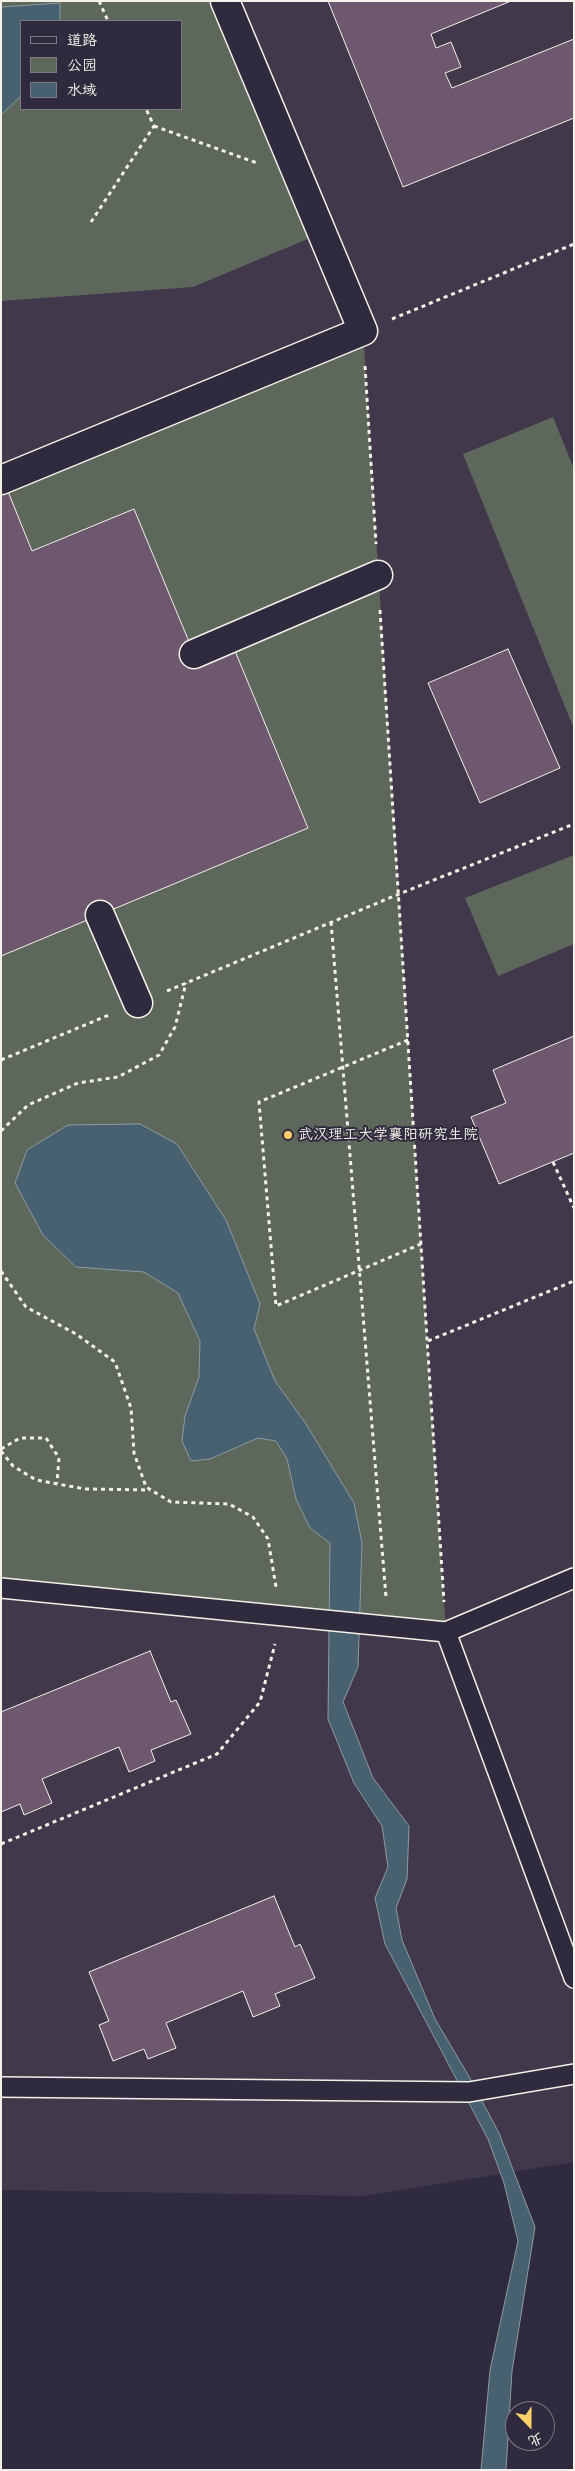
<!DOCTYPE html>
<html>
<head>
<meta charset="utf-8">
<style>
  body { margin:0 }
  #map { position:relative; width:575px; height:2471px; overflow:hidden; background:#2f2a3d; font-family:"Balsamiq Sans","LXGW WenKai TC",sans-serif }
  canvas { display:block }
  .frame { position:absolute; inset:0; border:2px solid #f4f1e8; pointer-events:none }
  .legend { position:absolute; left:20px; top:20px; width:162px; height:90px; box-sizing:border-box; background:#2f2a3d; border:1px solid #7e7a81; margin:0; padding:6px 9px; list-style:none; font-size:15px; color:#f4f1e8 }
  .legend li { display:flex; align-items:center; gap:10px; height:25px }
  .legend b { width:25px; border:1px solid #7e7a81 }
  .north { position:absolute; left:505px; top:2401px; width:50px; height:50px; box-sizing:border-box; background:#2f2a3d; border:1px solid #7e7a81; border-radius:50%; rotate:158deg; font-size:14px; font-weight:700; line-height:20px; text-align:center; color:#f4f1e8 }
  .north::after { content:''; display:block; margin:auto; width:18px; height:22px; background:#ffd166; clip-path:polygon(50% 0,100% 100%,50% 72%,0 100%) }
</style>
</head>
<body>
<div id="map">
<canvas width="575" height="2471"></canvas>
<div class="frame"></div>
<ul class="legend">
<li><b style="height:6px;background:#2f2a3d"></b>道路</li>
<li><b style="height:14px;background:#5d675c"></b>公园</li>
<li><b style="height:14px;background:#486170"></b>水域</li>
</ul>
<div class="north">北</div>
</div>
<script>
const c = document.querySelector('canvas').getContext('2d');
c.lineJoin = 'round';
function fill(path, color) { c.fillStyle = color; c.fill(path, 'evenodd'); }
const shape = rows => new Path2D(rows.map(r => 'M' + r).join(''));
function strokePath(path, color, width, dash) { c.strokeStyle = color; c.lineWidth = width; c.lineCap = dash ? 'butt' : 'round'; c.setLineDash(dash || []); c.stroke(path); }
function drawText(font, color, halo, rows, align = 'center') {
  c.font = font + ' "Balsamiq Sans","LXGW WenKai TC",sans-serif'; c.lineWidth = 4; c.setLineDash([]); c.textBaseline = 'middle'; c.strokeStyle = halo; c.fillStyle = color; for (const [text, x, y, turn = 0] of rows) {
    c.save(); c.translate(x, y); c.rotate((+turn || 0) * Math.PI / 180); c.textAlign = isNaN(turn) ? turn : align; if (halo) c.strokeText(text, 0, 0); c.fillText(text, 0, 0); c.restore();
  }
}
const built = shape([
  [1,1,574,1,574,2162,364,2196,1,2190],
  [21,21,181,21,181,109,21,109]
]);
const green = shape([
  [1,1,225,1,322,233,193,287,1,301],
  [21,21,181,21,181,109,21,109],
  [363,331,446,1632,1,1588,1,480],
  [553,417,574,469,574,729,463,454],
  [574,855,574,944,498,976,465,898]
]);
const water = shape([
  [60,3,60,21,21,21,21,96,1,115,1,7,60,3],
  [140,1124,177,1144,226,1220,260,1304,254,1329,275,1381,306,1424,354,1503,362,1543,358,1667,343,1702,373,1778,409,1826,407,1879,396,1908,402,1940,435,2019,467,2073,499,2133,535,2227,512,2371,506,2470,481,2470,490,2370,518,2241,504,2183,488,2139,385,1944,375,1898,388,1867,382,1826,354,1783,328,1719,330,1543,310,1528,296,1499,287,1459,276,1441,258,1438,210,1459,191,1461,182,1441,185,1416,199,1377,200,1341,178,1293,144,1272,76,1267,43,1235,15,1183,27,1150,68,1125,140,1124]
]);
const building = shape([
  [328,1,511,1,431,34,436,48,451,42,461,67,445,73,452,88,574,39,574,118,403,187,328,1],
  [7,489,32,551,134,509,197,661,233,646,308,828,1,956,1,492,7,489],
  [508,649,560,768,480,803,428,683,508,649],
  [574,1036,574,1153,499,1184,471,1117,506,1103,493,1070,574,1036],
  [150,1651,171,1702,176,1700,191,1734,151,1750,155,1761,129,1772,119,1747,42,1779,52,1803,24,1815,20,1804,1,1812,1,1712,150,1651],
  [274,1896,295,1947,300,1944,315,1978,275,1994,280,2006,253,2017,243,1991,166,2023,176,2048,148,2059,144,2049,113,2061,99,2025,109,2021,89,1972,274,1896]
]);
const path = shape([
  [99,1,108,21],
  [154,126,257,163],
  [91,222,154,126,146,109],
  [392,319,574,244],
  [365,366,376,544],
  [380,610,444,1602],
  [331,922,386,1597],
  [167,991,399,894,574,824],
  [408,1040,259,1102,276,1306,421,1244],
  [1,1060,109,1015],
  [1,1131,28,1105,78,1083,118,1077,159,1055,175,1027,186,983],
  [553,1162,574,1208],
  [1,1271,26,1307,76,1334,115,1362,131,1408,134,1453,146,1487,171,1502,229,1504,253,1517,268,1539,276,1587],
  [428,1341,574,1281],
  [1,1449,20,1438,46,1438,59,1458,57,1483],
  [1,1451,13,1466,36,1480,85,1489,150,1490],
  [1,1844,217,1754,260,1702,275,1644]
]);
const lane = shape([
  [1,1588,446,1632,574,1578],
  [446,1632,574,1978],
  [1,2087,469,2092,574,2074]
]);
const street = shape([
  [1,480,363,331,225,1],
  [194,654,378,575],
  [100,915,138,1003]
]);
const markers = [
  [288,1135,5,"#ffd166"]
];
const poiNames = [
  ["武汉理工大学襄阳研究生院",298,1135]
];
fill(built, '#42384c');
fill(green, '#5d675c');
fill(water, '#486170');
strokePath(water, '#8d9ba0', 1);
fill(building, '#6d586f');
strokePath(building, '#f4f1e8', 1);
strokePath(lane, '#f4f1e8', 22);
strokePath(street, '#f4f1e8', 31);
strokePath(path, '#f4f1e8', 3, [4, 4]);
strokePath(lane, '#2f2a3d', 19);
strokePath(street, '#2f2a3d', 28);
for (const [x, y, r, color] of markers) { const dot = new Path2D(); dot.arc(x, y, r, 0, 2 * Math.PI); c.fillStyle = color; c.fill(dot); strokePath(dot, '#2f2a3d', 2); }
drawText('15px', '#f4f1e8', '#2f2a3d', poiNames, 'left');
</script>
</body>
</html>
